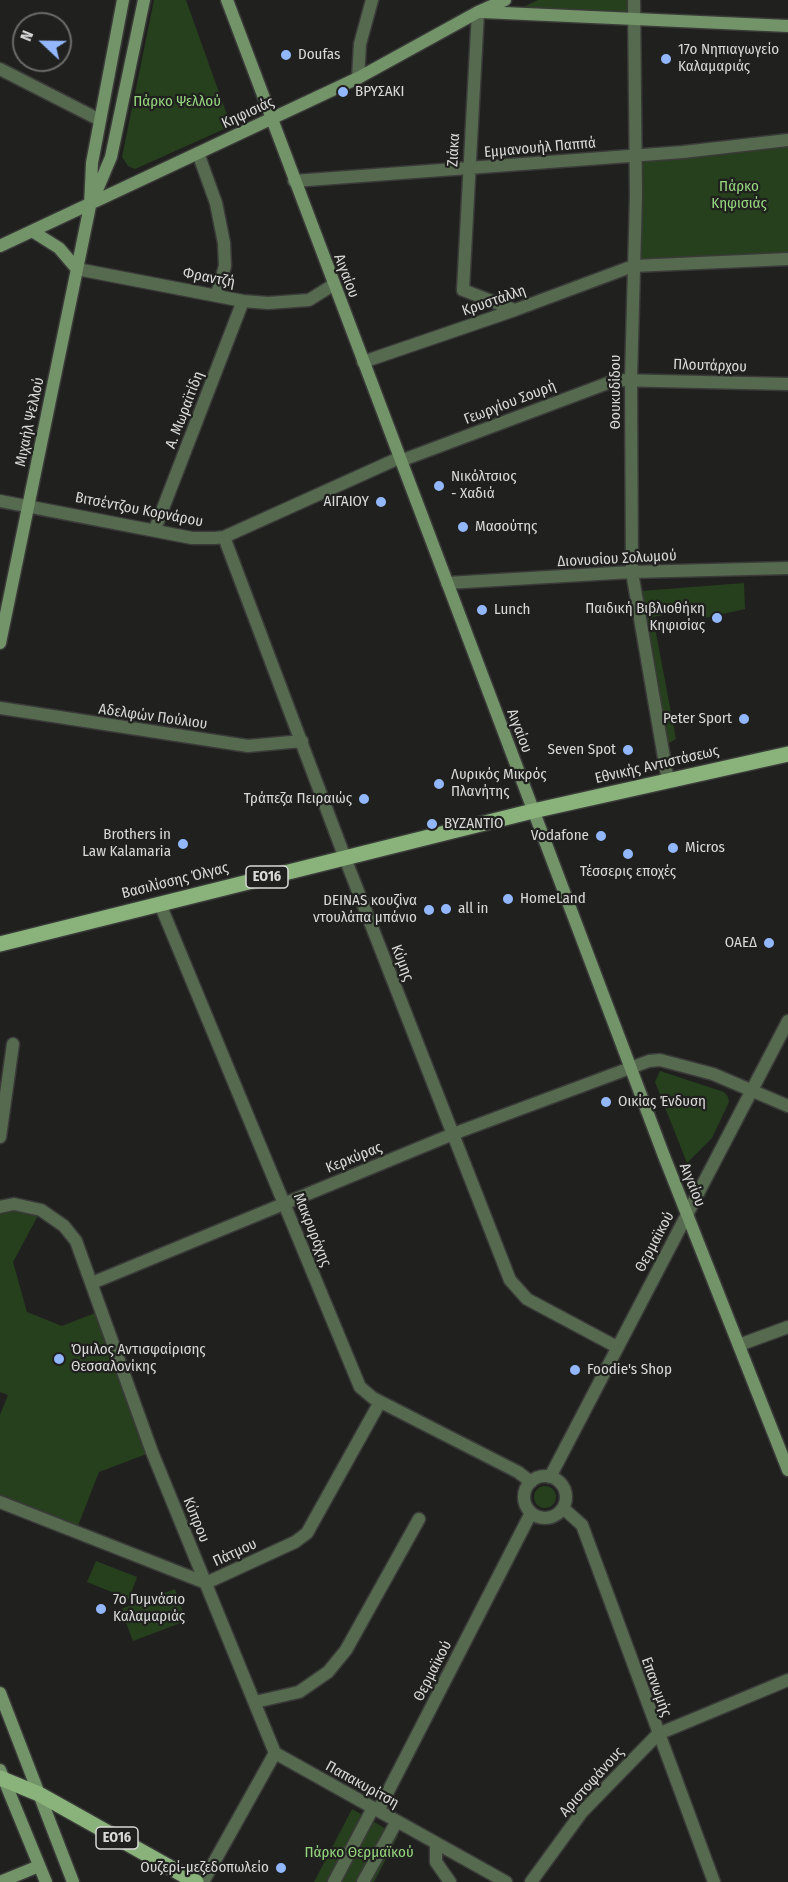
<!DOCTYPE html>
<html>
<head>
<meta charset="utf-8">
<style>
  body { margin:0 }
  #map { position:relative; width:788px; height:1882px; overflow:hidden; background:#20211f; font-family:"Fira Sans Condensed",sans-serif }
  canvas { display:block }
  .north { position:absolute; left:12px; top:12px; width:60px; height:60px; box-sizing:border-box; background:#20211f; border:2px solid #6a6b69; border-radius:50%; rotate:292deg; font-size:16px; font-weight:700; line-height:24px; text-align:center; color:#d8d9d8 }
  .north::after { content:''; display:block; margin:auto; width:21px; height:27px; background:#93b7fd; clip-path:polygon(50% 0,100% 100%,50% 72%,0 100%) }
</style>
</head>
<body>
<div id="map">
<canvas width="788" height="1882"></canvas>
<div class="north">N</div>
</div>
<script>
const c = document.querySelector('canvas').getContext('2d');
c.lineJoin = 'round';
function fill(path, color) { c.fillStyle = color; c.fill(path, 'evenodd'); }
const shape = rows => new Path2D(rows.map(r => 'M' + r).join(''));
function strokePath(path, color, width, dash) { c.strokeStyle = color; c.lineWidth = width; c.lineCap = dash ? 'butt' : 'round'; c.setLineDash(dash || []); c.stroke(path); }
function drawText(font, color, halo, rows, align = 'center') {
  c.font = font + ' "Fira Sans Condensed",sans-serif'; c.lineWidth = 4.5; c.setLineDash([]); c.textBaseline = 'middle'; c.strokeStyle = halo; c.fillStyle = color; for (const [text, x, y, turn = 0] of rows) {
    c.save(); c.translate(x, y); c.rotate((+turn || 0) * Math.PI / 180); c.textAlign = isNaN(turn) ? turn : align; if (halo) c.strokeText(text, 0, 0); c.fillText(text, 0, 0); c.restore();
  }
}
const green = shape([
  [154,0,186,0,231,126,135,169,128,166,122,157],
  [538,0,629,0,629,17,508,14],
  [788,140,788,259,633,266,636,154],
  [744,583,745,609,705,618,704,607,653,617,676,739,659,749,641,591],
  [660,1071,724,1092,728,1097,729,1102,712,1138,687,1163,655,1082],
  [0,1207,41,1210,13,1262,27,1312,62,1326,100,1311,152,1452,99,1472,76,1531,0,1502,0,1415,8,1395,0,1392],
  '534 1497a11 11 0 1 1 22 0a11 11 0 1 1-22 0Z',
  [96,1561,137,1577,129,1599,87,1582],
  [175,1589,186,1621,133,1641,121,1609],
  [352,1809,398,1836,374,1882,314,1882]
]);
const street = shape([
  [634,0,636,196,631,378,632,572,668,781],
  [478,12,463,290,515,310],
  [0,69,100,120],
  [358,78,360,44,372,0],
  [198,153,216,203,224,243,225,266,217,294],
  [294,181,683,152,788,140],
  [77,269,243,301,268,303,309,300,333,285],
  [363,362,515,310,633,266,788,259],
  [400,461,616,380,788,384],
  [0,501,192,538,215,538,224,537,399,458],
  [155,529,243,301],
  [224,537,345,858,510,1280,527,1299,617,1347],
  [447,583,632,572,788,568],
  [0,708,248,746,302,741],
  [160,904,360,1387,373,1398,518,1472,531,1482],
  [0,1137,13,1044],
  [0,1207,14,1204,41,1210,64,1226,76,1241,152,1452,275,1753],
  [92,1283,453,1134,649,1061,660,1060,713,1074,788,1106],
  [739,1345,788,1327],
  '524 1497a21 21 0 1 1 42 0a21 21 0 1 1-42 0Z',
  [550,1477,788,1021],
  [0,1502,206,1583,295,1542,307,1533,380,1402],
  [563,1508,582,1525,714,1882],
  [255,1702,299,1692,328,1672,346,1650,419,1519],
  [275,1753,506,1882],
  [378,1811,531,1513],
  [436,1843,436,1862,450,1882],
  [203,1882,275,1753],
  [334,1882,373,1808],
  [363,1882,397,1821],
  [531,1882,582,1812,658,1734,788,1680]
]);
const secondary = shape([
  [227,0,664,1156,788,1470],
  [482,12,788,26],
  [92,202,111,157,144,0],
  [32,231,59,248,77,269],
  [0,246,358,78,478,12,505,0],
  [0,643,90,206,92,163,123,0],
  [0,1693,73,1882],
  [0,1770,46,1882],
  [0,1882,39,1866]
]);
const primary = shape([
  [0,944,533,811,788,754],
  [0,1778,39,1794,196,1882]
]);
const markers = [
  [286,55,6,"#93b7fd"],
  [666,59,6,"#93b7fd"],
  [343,92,6,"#93b7fd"],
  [439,486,6,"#93b7fd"],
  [381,502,6,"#93b7fd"],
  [463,527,6,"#93b7fd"],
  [482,610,6,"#93b7fd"],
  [717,618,6,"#93b7fd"],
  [744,719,6,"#93b7fd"],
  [628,750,6,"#93b7fd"],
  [439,784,6,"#93b7fd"],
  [364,799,6,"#93b7fd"],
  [432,824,6,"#93b7fd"],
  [601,836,6,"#93b7fd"],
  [183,844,6,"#93b7fd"],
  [673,848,6,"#93b7fd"],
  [628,854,6,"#93b7fd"],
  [508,899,6,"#93b7fd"],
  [446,909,6,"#93b7fd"],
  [429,910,6,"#93b7fd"],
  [769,943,6,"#93b7fd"],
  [606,1102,6,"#93b7fd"],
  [59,1359,6,"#93b7fd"],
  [575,1370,6,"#93b7fd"],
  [101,1609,6,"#93b7fd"],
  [281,1868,6,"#93b7fd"]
];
const shields = [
  [267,877,42],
  [117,1838,42]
];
const shieldNames = [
  ["ΕΟ16",267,877],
  ["ΕΟ16",117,1838]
];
const poiNames = [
  ["17ο Νηπιαγωγείο",678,50],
  ["Καλαμαριάς",678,67],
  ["Doufas",298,55],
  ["ΒΡΥΣΑΚΙ",355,92],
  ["Νικόλτσιος",451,477],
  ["- Χαδιά",451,494],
  ["ΑΙΓΑΙΟΥ",369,502,"right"],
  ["Μασούτης",475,527],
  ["Παιδική Βιβλιοθήκη",705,609,"right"],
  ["Κηφισίας",705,626,"right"],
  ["Lunch",494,610],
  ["Peter Sport",732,719,"right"],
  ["Seven Spot",616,750,"right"],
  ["Λυρικός Μικρός",451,775],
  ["Πλανήτης",451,792],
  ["Τράπεζα Πειραιώς",352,799,"right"],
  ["ΒΥΖΑΝΤΙΟ",444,824],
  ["Brothers in",171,835,"right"],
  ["Law Kalamaria",171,852,"right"],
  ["Vodafone",589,836,"right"],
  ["Micros",685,848],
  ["Τέσσερις εποχές",628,872,"center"],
  ["HomeLand",520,899],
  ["DEINAS κουζίνα",417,901,"right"],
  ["ντουλάπα μπάνιο",417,918,"right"],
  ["all in",458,909],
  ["ΟΑΕΔ",757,943,"right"],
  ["Οικίας Ένδυση",618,1102],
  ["Όμιλος Αντισφαίρισης",71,1350],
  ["Θεσσαλονίκης",71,1367],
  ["Foodie's Shop",587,1370],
  ["7ο Γυμνάσιο",113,1600],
  ["Καλαμαριάς",113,1617],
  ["Ουζερί-μεζεδοπωλείο",269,1868,"right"]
];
const parkNames = [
  ["Πάρκο Ψελλού",177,102],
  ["Πάρκο",739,187],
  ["Κηφισιάς",739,204],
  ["Πάρκο Θερμαϊκού",359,1853]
];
const streetNames = [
  ["Κηφισιάς",248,113,-25],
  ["Εμμανουήλ Παππά",540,148,-5],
  ["Ζιάκα",454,150,-87],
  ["Αιγαίου",346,276,69],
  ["Φραντζή",209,278,11],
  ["Κρυστάλλη",494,301,-19],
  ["Πλουτάρχου",710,366,2],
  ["Θουκυδίδου",616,392,-90],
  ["Γεωργίου Σουρή",510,403,-21],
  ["Α. Μωραϊτίδη",185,410,-69],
  ["Μιχαήλ Ψελλού",30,422,-78],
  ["Βιτσέντζου Κορνάρου",139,510,11],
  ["Διονυσίου Σολωμού",617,559,-3],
  ["Αδελφών Πούλιου",153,717,8],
  ["Αιγαίου",519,731,69],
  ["Εθνικής Αντιστάσεως",657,765,-13],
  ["Βασιλίσσης Όλγας",175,881,-14],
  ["Κύμης",402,963,69],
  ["Κερκύρας",354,1158,-22],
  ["Αιγαίου",692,1185,68],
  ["Μακρυράχης",312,1230,68],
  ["Θερμαϊκού",655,1242,-62],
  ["Κύπρου",196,1520,68],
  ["Πάτμου",235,1553,-25],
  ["Θερμαϊκού",433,1671,-63],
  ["Επανωμής",656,1687,70],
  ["Αριστοφάνους",592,1782,-48],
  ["Παπακυρίτση",362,1785,29]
];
fill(green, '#263f1d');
strokePath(street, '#3a3b39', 15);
strokePath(secondary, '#3a3b39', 15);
strokePath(primary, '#3a3b39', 18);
strokePath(street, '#566a4f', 12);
strokePath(secondary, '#739369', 12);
strokePath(primary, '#8ab37c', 15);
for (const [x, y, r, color] of markers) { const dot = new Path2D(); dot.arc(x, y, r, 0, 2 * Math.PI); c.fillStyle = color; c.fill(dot); strokePath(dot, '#20211f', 2); }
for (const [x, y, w] of shields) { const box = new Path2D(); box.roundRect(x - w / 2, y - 11, w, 22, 4.5); c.fillStyle = '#20211f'; c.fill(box); strokePath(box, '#d8d9d8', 1.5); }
drawText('bold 14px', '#d8d9d8', null, shieldNames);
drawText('15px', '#d8d9d8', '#20211f', poiNames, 'left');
drawText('15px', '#96d67f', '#20211f', parkNames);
drawText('15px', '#d8d9d8', '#20211f', streetNames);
</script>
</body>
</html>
